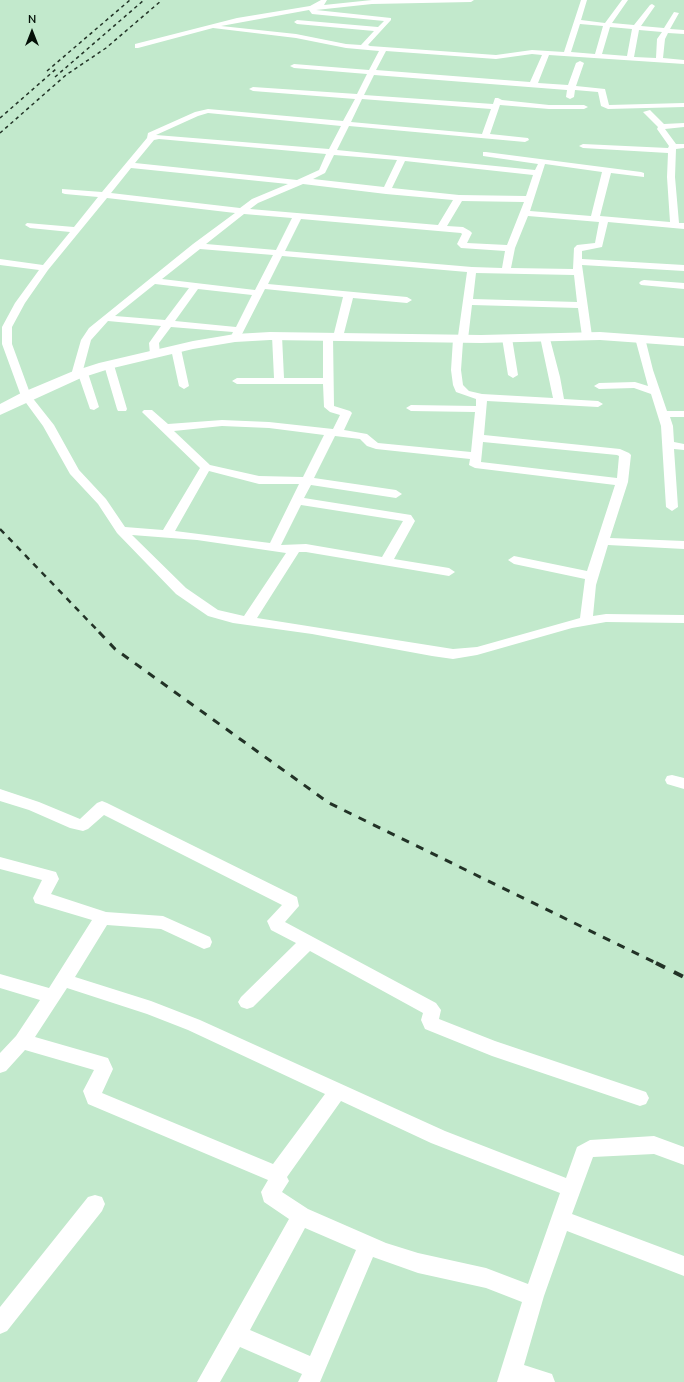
<!DOCTYPE html>
<html>
<head>
<meta charset="utf-8">
<style>
  body { margin:0 }
  #map { position:relative; width:684px; height:1382px; overflow:hidden; background:#c2e9cc; font-family:"Nunito Sans",sans-serif }
  canvas { display:block }
  .north { position:absolute; left:12px; top:12px; width:40px; height:40px; -webkit-text-stroke:3px #c2e9cc; paint-order:stroke; rotate:0deg; font-size:11px; font-weight:700; line-height:16px; text-align:center; color:#041007 }
  .north::after { content:''; display:block; margin:auto; width:14px; height:18px; background:#041007; clip-path:polygon(50% 0,100% 100%,50% 72%,0 100%) }
</style>
</head>
<body>
<div id="map">
<canvas width="684" height="1382"></canvas>
<div class="north">N</div>
</div>
<script>
const c = document.querySelector('canvas').getContext('2d');
c.lineJoin = 'round';
const shape = rows => new Path2D(rows.map(r => 'M' + r).join(''));
function fill(path, color) { c.fillStyle = color; c.fill(path, 'evenodd'); }
function strokePath(path, color, width, dash) { c.strokeStyle = color; c.lineWidth = width; c.lineCap = dash ? 'butt' : 'round'; c.setLineDash(dash || []); c.stroke(path); }
const street = shape([
  [321,0,327,0,324,5,372,0,474,0,471,2,372,4,316,10,391,18,391,20,368,45,370,46,496,55,532,50,564,52,581,0,587,0,581,20,605,23,622,0,628,0,612,23,634,25,650,5,652,4,655,6,641,26,664,28,674,12,679,13,670,29,684,30,684,34,668,33,665,39,663,58,684,60,684,64,549,55,538,83,568,85,576,63,580,61,584,63,576,86,605,89,609,105,684,103,684,107,608,109,601,106,598,92,575,90,574,97,570,99,566,97,567,90,374,75,364,95,493,104,495,98,498,98,502,100,549,105,584,105,588,107,584,109,549,109,500,105,490,134,528,138,529,140,525,142,349,126,337,150,535,170,538,164,483,156,483,152,486,152,641,172,644,173,644,177,611,173,600,216,670,222,667,177,668,153,583,148,579,146,583,144,668,148,669,146,657,129,658,127,643,112,650,110,664,124,684,123,684,127,665,129,676,144,684,144,684,148,676,149,675,177,679,223,684,223,684,229,608,222,602,247,582,251,582,259,684,265,684,271,582,265,592,336,587,339,582,336,578,308,472,305,468,339,463,342,461,370,463,385,469,391,482,394,553,398,540,337,541,335,549,335,560,377,564,399,598,401,603,404,598,407,487,401,484,435,620,449,629,453,631,455,628,482,610,538,684,541,684,549,608,545,596,585,593,616,606,614,684,615,684,623,606,622,572,628,477,655,453,659,432,656,312,634,233,623,208,616,176,594,117,533,98,504,70,474,43,426,21,396,2,344,2,327,15,303,39,270,0,265,0,259,43,265,70,232,30,228,25,225,27,223,74,227,98,197,65,194,62,193,62,189,102,192,147,138,148,133,195,112,208,109,343,121,355,99,253,91,249,89,253,87,357,94,367,74,294,68,290,66,294,64,369,70,379,51,346,48,296,38,213,28,138,48,135,48,135,44,237,18,310,6,321,0],
  [309,10,312,14,384,21,378,27,297,20,294,22,297,24,374,31,361,45,346,44,296,34,221,26,309,10],
  [580,24,603,26,595,54,571,52,580,24],
  [610,27,632,29,627,56,602,54,610,27],
  [639,30,662,32,657,39,656,58,634,57,639,30],
  [386,51,496,59,532,54,542,55,530,82,376,70,386,51],
  [362,99,491,109,482,134,351,122,362,99],
  [208,113,341,126,329,149,156,135,198,116,208,113],
  [159,139,326,154,319,170,297,180,135,163,154,140,159,139],
  [334,155,397,160,384,187,313,179,325,173,334,155],
  [405,161,533,175,526,196,459,195,392,188,405,161],
  [545,164,602,172,591,216,530,211,545,164],
  [131,168,288,184,252,199,240,208,111,193,131,168],
  [303,184,386,194,453,200,438,225,250,209,258,203,303,184],
  [107,198,235,213,193,244,89,328,81,340,71,375,72,377,79,377,90,409,94,410,99,407,88,373,83,370,91,340,108,321,161,326,149,343,150,354,155,357,160,354,159,343,171,327,233,332,230,338,231,340,239,340,265,289,343,297,333,337,328,334,323,337,323,378,284,378,282,336,277,333,272,336,274,378,237,378,232,381,237,384,323,384,324,407,330,412,340,415,333,429,269,422,222,420,168,424,152,410,144,410,142,412,144,414,200,468,163,530,125,527,106,499,79,470,54,425,31,396,12,344,12,327,25,303,48,270,107,198],
  [462,201,524,202,507,245,467,243,472,233,470,231,463,227,447,226,462,201],
  [244,214,292,218,276,250,206,244,244,214],
  [528,216,599,222,595,243,577,245,574,248,573,269,511,268,515,248,528,216],
  [301,219,461,233,462,234,457,244,461,248,505,251,502,268,472,267,285,251,301,219],
  [200,249,273,255,255,290,162,279,200,249],
  [282,256,467,272,458,336,453,339,451,370,453,385,456,392,476,399,476,406,411,405,406,408,411,411,475,412,471,452,378,443,367,434,344,430,352,413,350,411,334,406,333,337,338,340,343,337,353,298,407,303,412,300,407,297,268,284,282,256],
  [476,273,574,275,577,302,473,299,476,273],
  [155,284,189,288,165,320,115,316,155,284],
  [198,289,252,295,236,327,175,321,198,289],
  [222,426,269,428,324,435,303,477,259,476,210,465,174,431,222,426],
  [335,436,360,439,367,446,376,449,470,459,469,465,475,468,615,485,587,571,514,556,508,560,514,564,585,579,580,618,477,647,453,649,257,618,299,552,306,552,449,576,455,572,449,568,394,559,415,521,411,515,304,498,311,485,396,498,402,494,396,490,314,478,335,436],
  [483,442,617,455,619,456,617,478,481,462,483,442],
  [209,471,259,484,299,484,270,543,175,531,209,471],
  [301,505,403,521,382,557,306,544,281,545,301,505],
  [132,535,197,540,286,553,244,616,218,610,186,588,132,535],
  [644,280,684,283,684,289,641,285,639,283,641,281,644,280],
  [507,335,512,338,518,375,513,378,508,375,502,338,507,335],
  [640,335,645,338,653,370,667,411,684,411,684,417,670,417,673,426,674,442,684,444,684,450,674,449,678,507,672,511,666,507,661,426,651,394,634,388,599,389,594,386,599,383,635,382,648,386,635,338,640,335],
  [176,346,181,349,189,386,184,389,179,386,171,349,176,346],
  [109,362,114,365,127,409,126,411,118,411,117,409,104,365,109,362],
  [672,775,684,778,684,789,667,784,665,780,667,776,672,775],
  [0,789,39,802,80,819,97,803,102,801,107,803,297,897,299,906,285,922,436,1003,441,1010,439,1019,495,1041,646,1092,649,1098,646,1104,640,1106,492,1056,425,1029,421,1020,423,1013,310,951,253,1007,247,1009,241,1007,238,1002,241,997,296,943,271,930,267,921,282,905,104,815,88,829,83,831,70,828,29,810,0,801,0,789],
  [0,857,56,872,59,879,51,894,106,912,163,916,210,937,212,942,210,947,204,949,161,929,107,925,75,977,151,1001,200,1020,445,1131,566,1178,577,1147,590,1140,654,1136,684,1147,684,1165,654,1154,593,1157,572,1214,684,1256,684,1276,567,1231,544,1296,524,1365,552,1374,555,1382,497,1382,522,1302,486,1288,418,1273,373,1257,320,1382,298,1382,302,1374,240,1347,220,1382,197,1382,289,1219,264,1202,261,1192,268,1180,88,1104,83,1091,94,1070,25,1050,6,1071,0,1073,0,1053,16,1036,40,1000,0,988,0,974,49,988,92,920,35,903,33,898,42,880,0,869,0,857],
  [67,988,147,1014,188,1030,325,1094,273,1164,102,1093,113,1069,108,1058,35,1037,67,988],
  [341,1101,431,1143,560,1193,528,1284,486,1268,418,1253,386,1243,308,1209,282,1192,289,1181,287,1177,341,1101],
  [305,1228,356,1250,310,1356,250,1330,305,1228],
  [95,1195,102,1197,105,1204,102,1211,7,1331,0,1334,0,1307,88,1197,95,1195]
]);
const secondary = shape([
  [270,332,481,335,600,332,684,338,684,346,600,340,481,343,270,340,235,342,193,349,109,369,81,378,0,415,0,404,21,393,71,372,99,363,193,341,235,334,270,332]
]);
const railFar3 = shape([
  [47,71,130,0],
  [55,77,144,0],
  [0,118,56,69],
  [0,133,66,75,106,48,162,0]
]);
const railFar2 = shape([
  [0,529,100,633]
]);
const railFar1 = shape([
  [99,632,115,649,329,803,658,964]
]);
const rail = shape([
  [656,963,684,977]
]);
fill(street, '#fff');
fill(secondary, '#fff');
strokePath(railFar3, '#223226', 1.5, [3.5, 3.5]);
strokePath(railFar2, '#223226', 2.5, [6, 6]);
strokePath(railFar1, '#223226', 3, [8, 8]);
strokePath(rail, '#223226', 4, [10, 10]);
</script>
</body>
</html>
